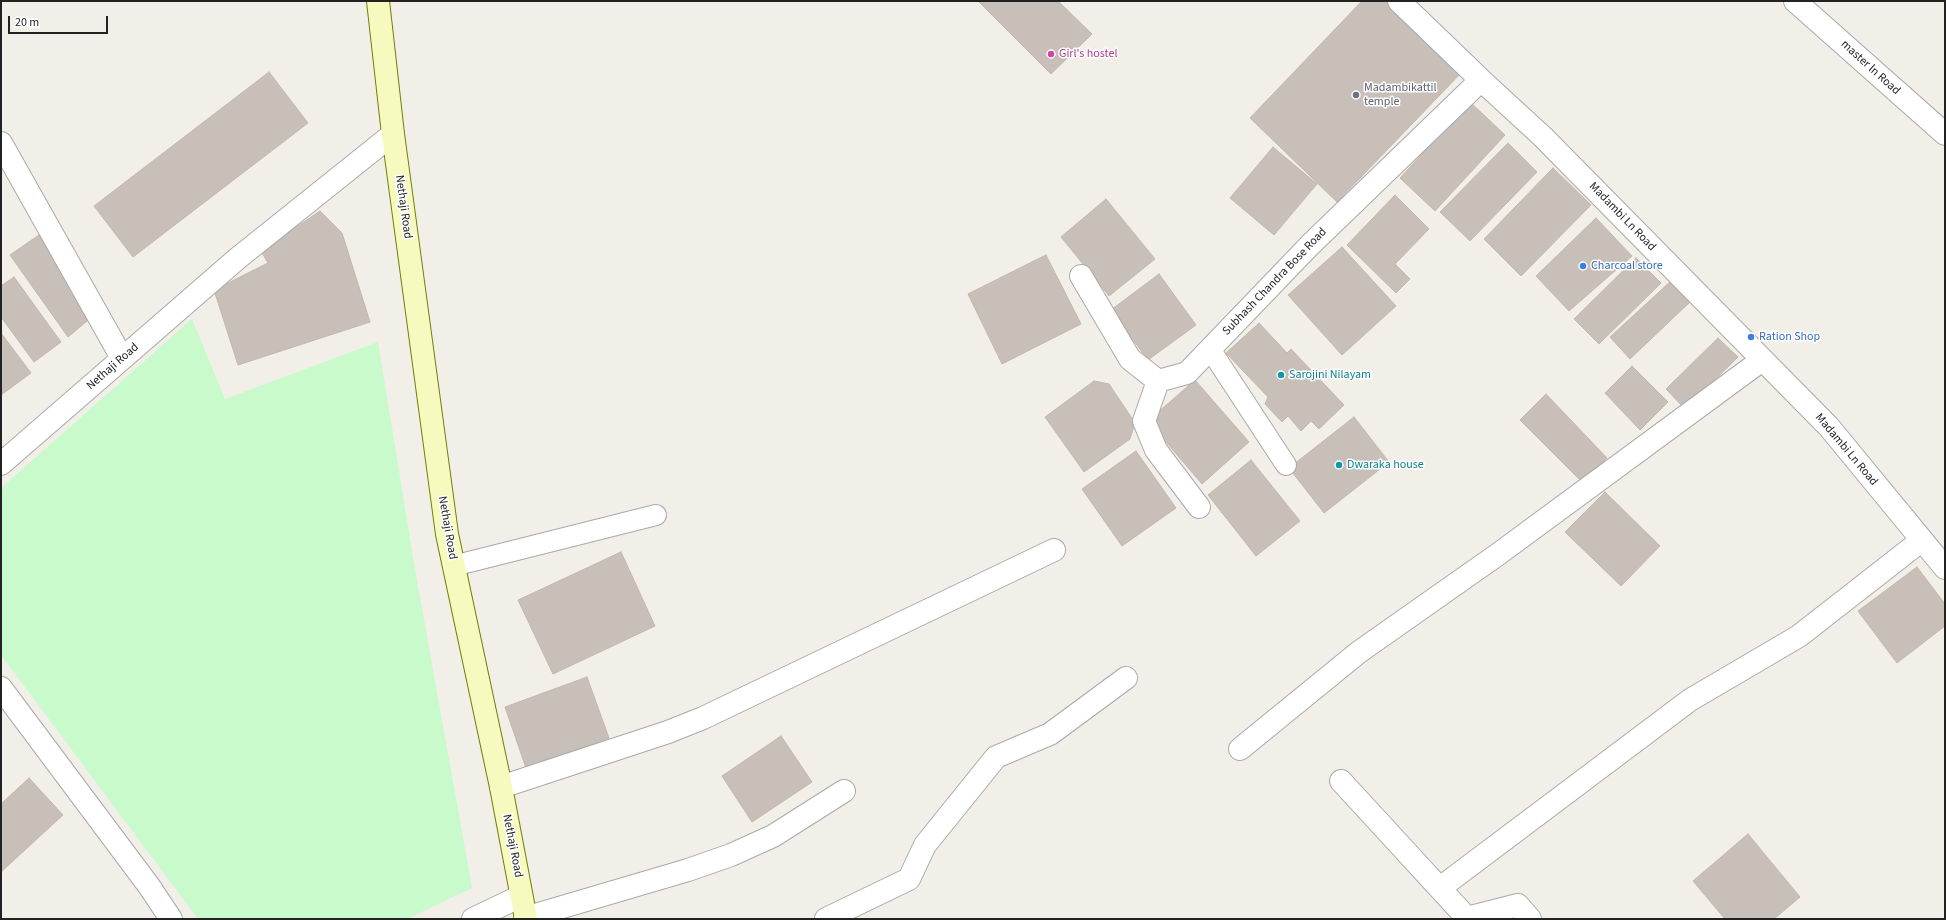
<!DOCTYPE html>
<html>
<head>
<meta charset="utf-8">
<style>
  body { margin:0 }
  #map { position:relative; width:1946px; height:920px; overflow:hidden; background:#f2efe9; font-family:"Source Sans 3",sans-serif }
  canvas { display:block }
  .frame { position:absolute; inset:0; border:2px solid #222; pointer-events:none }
  .scale { position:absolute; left:8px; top:16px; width:100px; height:18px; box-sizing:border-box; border:2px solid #222; border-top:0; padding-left:5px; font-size:12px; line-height:14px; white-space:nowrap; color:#222; -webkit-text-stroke:3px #fff; paint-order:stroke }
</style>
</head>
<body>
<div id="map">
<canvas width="1946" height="920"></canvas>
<div class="frame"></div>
<div class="scale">20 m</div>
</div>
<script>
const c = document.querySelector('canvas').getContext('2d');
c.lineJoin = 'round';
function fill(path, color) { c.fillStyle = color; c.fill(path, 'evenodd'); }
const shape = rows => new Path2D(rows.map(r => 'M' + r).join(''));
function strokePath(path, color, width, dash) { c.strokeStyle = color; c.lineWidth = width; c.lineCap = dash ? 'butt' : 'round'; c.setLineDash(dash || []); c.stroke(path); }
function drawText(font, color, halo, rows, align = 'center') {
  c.font = font + ' "Source Sans 3",sans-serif'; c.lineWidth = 3; c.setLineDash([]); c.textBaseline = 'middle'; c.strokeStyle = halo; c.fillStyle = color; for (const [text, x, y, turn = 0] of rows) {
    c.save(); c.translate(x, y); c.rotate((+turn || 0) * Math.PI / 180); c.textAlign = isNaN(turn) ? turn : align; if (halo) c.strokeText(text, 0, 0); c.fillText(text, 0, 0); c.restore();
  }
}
const park = shape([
  [192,319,225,399,378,342,415,569,472,888,407,919,198,919,1,655,1,488]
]);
const building = shape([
  [978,1,1058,1,1092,34,1051,74,978,1],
  [1362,1,1389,1,1462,72,1337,202,1250,118,1362,1],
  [269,72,308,123,133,257,94,206,269,72],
  [1470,102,1505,135,1435,211,1400,178,1470,102],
  [1508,143,1537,172,1470,241,1440,212,1508,143],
  [1273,147,1317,184,1274,235,1230,198,1273,147],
  [1553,168,1591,205,1521,276,1484,239,1553,168],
  [1395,195,1429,229,1395,264,1410,279,1396,293,1347,245,1395,195],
  [1106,199,1155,259,1109,296,1061,237,1106,199],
  [320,211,342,233,370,322,238,365,214,290,268,263,261,251,320,211],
  [1596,218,1632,256,1569,311,1536,276,1596,218],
  [39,235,93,316,68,337,10,255,39,235],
  [1342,247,1396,306,1342,355,1288,295,1342,247],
  [1046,255,1081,324,1002,364,968,294,1046,255],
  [1636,258,1661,283,1599,344,1574,319,1636,258],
  [1159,274,1196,325,1148,360,1111,310,1159,274],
  [14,277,61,342,34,362,1,317,1,286,14,277],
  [1671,281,1691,301,1630,359,1610,337,1671,281],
  [1259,323,1287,353,1291,349,1344,405,1319,429,1311,421,1301,431,1288,416,1282,422,1265,404,1268,397,1226,353,1259,323],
  [1,333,31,373,1,395,1,333],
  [1718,338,1738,357,1685,409,1666,389,1718,338],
  [1632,366,1668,402,1640,430,1605,393,1632,366],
  [1195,380,1249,442,1202,484,1148,421,1195,380],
  [1094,381,1109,384,1135,423,1130,439,1084,472,1045,417,1094,381],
  [1546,394,1607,458,1582,482,1520,420,1546,394],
  [1354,417,1389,462,1324,513,1289,468,1354,417],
  [1136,451,1176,508,1122,546,1082,489,1136,451],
  [1251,460,1300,521,1256,556,1208,495,1251,460],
  [1605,492,1660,546,1621,586,1565,532,1605,492],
  [621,552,655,626,553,674,518,600,621,552],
  [1917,567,1945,604,1945,626,1897,663,1858,611,1917,567],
  [587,677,609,738,526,768,505,707,587,677],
  [781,736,812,782,752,822,722,776,781,736],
  [29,778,63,815,1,872,1,804,29,778],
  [1748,834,1800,897,1774,919,1725,919,1693,881,1748,834]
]);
const lane = shape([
  [1210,349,1286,465],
  [453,566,656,515]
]);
const street = shape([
  [1399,1,1481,80,1543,137,1829,427,1945,568],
  [1795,1,1945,134],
  [1,143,122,358],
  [1081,276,1130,359,1158,381,1187,373,1310,245,1481,80],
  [1158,381,1144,421,1156,450,1199,507],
  [1,464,238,258,393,134],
  [1,688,149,886,171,919],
  [1240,749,1359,652,1497,555,1762,360],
  [1341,781,1467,918,1518,905,1530,919],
  [501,787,668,732,703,718,1054,550],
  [1440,888,1690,700,1799,636,1922,540],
  [525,918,688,870,731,855,773,836,844,791],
  [473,919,521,896],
  [826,919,909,879,925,845,996,757,1050,734,1126,678]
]);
const secondary = shape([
  [378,1,393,134,447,534,501,787,526,919]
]);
const markers = [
  [1051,54,4,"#d1479c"],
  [1356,95,4,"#6b7280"],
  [1583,266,4,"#3f7fe0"],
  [1751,337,4,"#3f7fe0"],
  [1281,375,4,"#0f9aa8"],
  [1339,465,4,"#0f9aa8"]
];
const hotelNames = [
  ["Girl's hostel",1059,54]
];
const streetNames = [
  ["master ln Road",1870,68,42],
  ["Nethaji Road",403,207,82],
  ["Madambi Ln Road",1622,217,46],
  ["Subhash Chandra Bose Road",1275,282,-46],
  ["Nethaji Road",113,367,-41],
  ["Madambi Ln Road",1846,450,50],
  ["Nethaji Road",447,528,80],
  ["Nethaji Road",512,846,79]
];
const worshipNames = [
  ["Madambikattil",1364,88],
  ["temple",1364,102]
];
const shopNames = [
  ["Charcoal store",1591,266],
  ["Ration Shop",1759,337]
];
const cultureNames = [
  ["Sarojini Nilayam",1289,375],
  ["Dwaraka house",1347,465]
];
fill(park, '#c8facc');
fill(building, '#c7bfb8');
strokePath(building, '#c4b6ab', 1);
strokePath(lane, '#a9a9a9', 22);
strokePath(street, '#a9a9a9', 24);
strokePath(secondary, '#707d05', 24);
strokePath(lane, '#fff', 20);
strokePath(street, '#fff', 22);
strokePath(secondary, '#f7fabf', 22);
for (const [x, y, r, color] of markers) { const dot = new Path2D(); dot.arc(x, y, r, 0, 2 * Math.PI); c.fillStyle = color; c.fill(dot); strokePath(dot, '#fff', 1.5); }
drawText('12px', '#b23c85', '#fff', hotelNames, 'left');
drawText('12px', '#222', '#fff', streetNames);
drawText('12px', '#5b616d', '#fff', worshipNames, 'left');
drawText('12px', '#366cbe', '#fff', shopNames, 'left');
drawText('12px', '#0d838f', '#fff', cultureNames, 'left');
</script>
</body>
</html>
